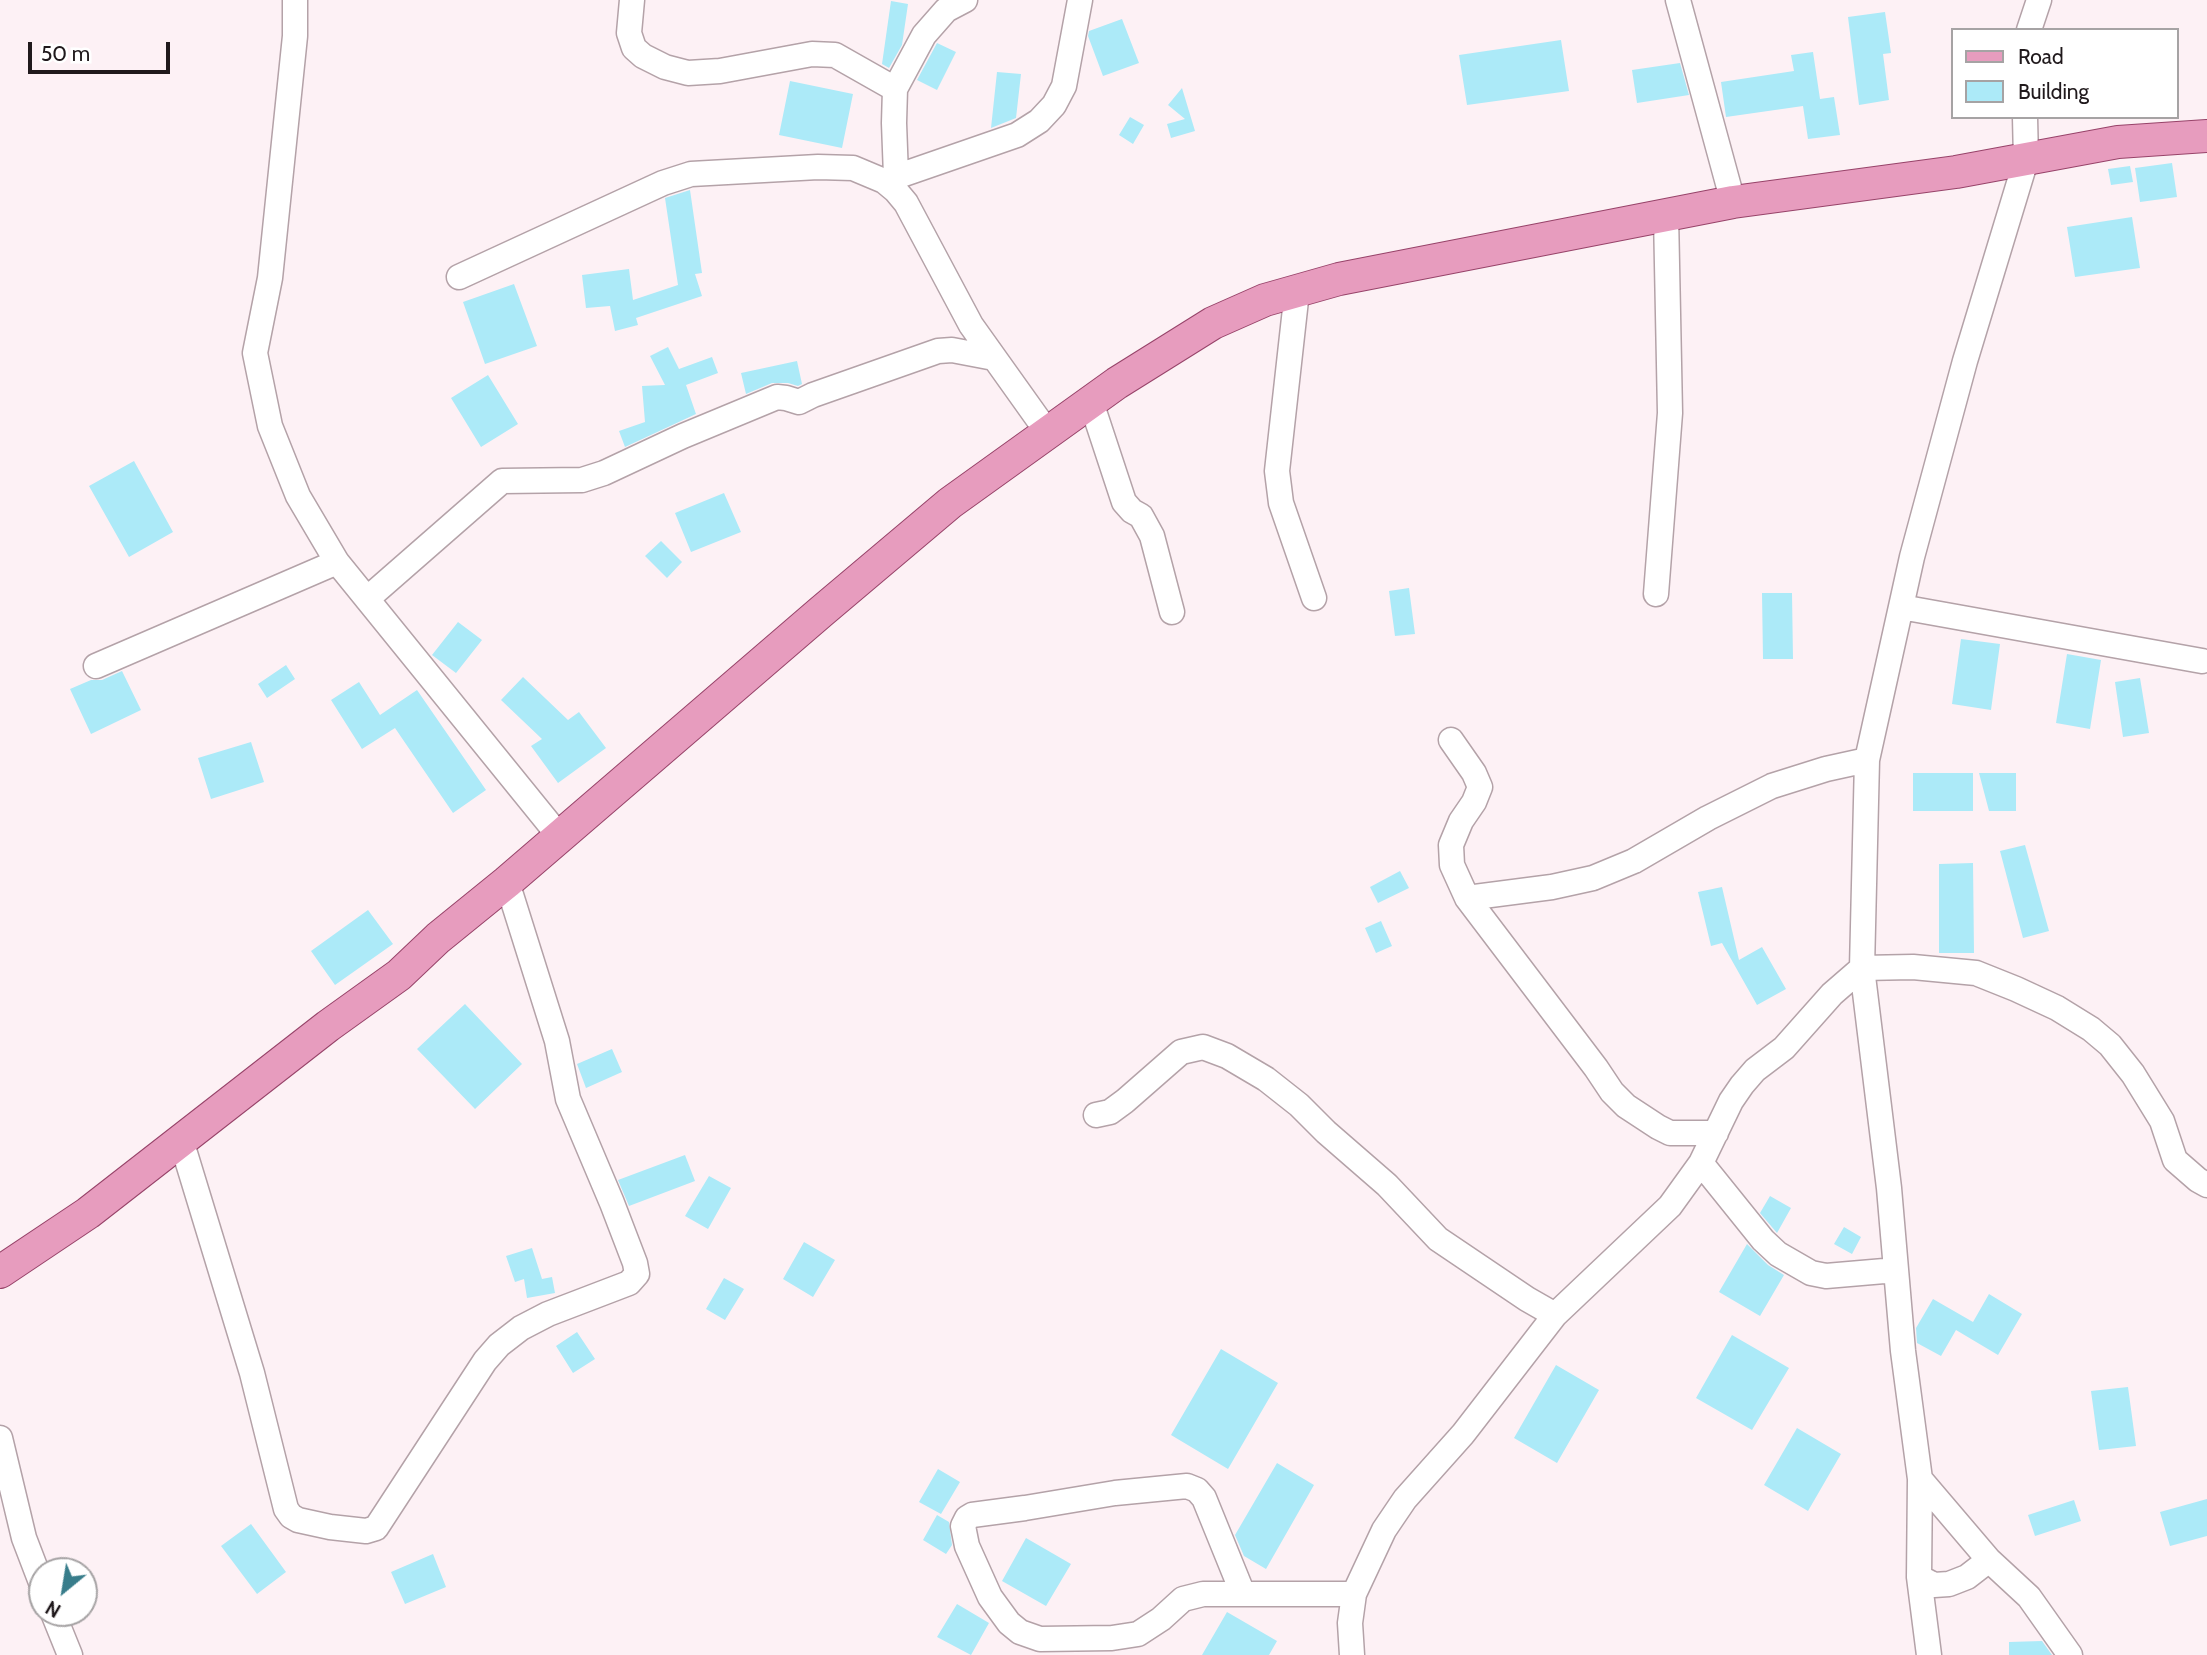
<!DOCTYPE html>
<html>
<head>
<meta charset="utf-8">
<style>
  body { margin:0 }
  #map { position:relative; width:2207px; height:1655px; overflow:hidden; background:#fdf1f5; font-family:Cabin,sans-serif }
  canvas { display:block }
  .legend { position:absolute; left:1951px; top:28px; width:228px; height:91px; box-sizing:border-box; background:#fff; border:2px solid #a6a3a4; margin:0; padding:9px 12px; list-style:none; font-size:21px; color:#20191c }
  .legend li { display:flex; align-items:center; gap:14px; height:35px }
  .legend b { width:35px; border:2px solid #a6a3a4 }
  .north { position:absolute; left:28px; top:1557px; width:70px; height:70px; box-sizing:border-box; background:#fff; border:2px solid #a6a3a4; border-radius:50%; rotate:210deg; font-size:19px; font-weight:700; line-height:28px; text-align:center; color:#20191c }
  .north::after { content:''; display:block; margin:auto; width:24px; height:32px; background:#387d8b; clip-path:polygon(50% 0,100% 100%,50% 72%,0 100%) }
  .scale { position:absolute; left:28px; top:42px; width:142px; height:32px; box-sizing:border-box; border:4px solid #20191c; border-top:0; padding-left:9px; font-size:21px; line-height:24px; white-space:nowrap; color:#20191c; -webkit-text-stroke:5px #fff; paint-order:stroke }
</style>
</head>
<body>
<div id="map">
<canvas width="2207" height="1655"></canvas>
<ul class="legend">
<li><b style="height:9px;background:#e79cbe"></b>Road</li>
<li><b style="height:19px;background:#aceaf8"></b>Building</li>
</ul>
<div class="north">N</div>
<div class="scale">50 m</div>
</div>
<script>
const c = document.querySelector('canvas').getContext('2d');
c.lineJoin = 'round';
function fill(path, color) { c.fillStyle = color; c.fill(path, 'evenodd'); }
const shape = rows => new Path2D(rows.map(r => 'M' + r).join(''));
function strokePath(path, color, width, dash) { c.strokeStyle = color; c.lineWidth = width; c.lineCap = dash ? 'butt' : 'round'; c.setLineDash(dash || []); c.stroke(path); }
const building = shape([
  [891,1,908,4,902,45,889,68,882,64],
  [1885,12,1891,53,1883,54,1889,100,1859,105,1848,17],
  [1122,19,1139,63,1103,76,1088,36,1089,31],
  [1561,40,1569,91,1467,105,1459,55],
  [937,43,956,52,937,90,917,80],
  [1813,52,1820,99,1834,97,1840,135,1808,139,1803,106,1726,117,1721,82,1794,71,1791,55],
  [1680,63,1689,95,1637,103,1632,70],
  [997,72,1021,74,1016,118,991,128],
  [790,81,853,94,842,148,779,135],
  [1182,88,1195,131,1171,138,1167,124,1185,119,1168,105],
  [1130,117,1144,125,1133,144,1119,135],
  [2172,163,2177,197,2140,202,2135,168],
  [2130,166,2133,182,2111,185,2108,169],
  [690,190,702,273,695,274,702,296,636,318,638,325,615,331,610,306,586,308,582,275,629,269,633,300,678,285,665,198],
  [2132,217,2140,268,2075,277,2067,227],
  [514,284,537,346,485,364,463,302],
  [668,347,679,369,712,357,718,373,686,385,696,414,625,447,619,431,645,422,642,386,665,385,650,356],
  [797,361,802,384,798,386,788,383,772,383,746,394,741,373],
  [488,375,518,424,481,447,451,398],
  [134,461,173,532,129,557,89,486],
  [724,493,741,532,691,552,675,513],
  [661,541,682,562,667,578,645,556],
  [1409,588,1415,634,1395,636,1389,591],
  [1762,593,1792,593,1793,659,1763,659],
  [458,622,482,640,456,673,432,655],
  [1961,639,2000,644,1991,710,1952,704],
  [2067,654,2101,660,2090,729,2056,723],
  [286,665,295,679,267,698,258,684],
  [122,671,141,710,91,734,70,689,91,680,102,680],
  [523,677,568,720,579,712,606,748,558,783,531,746,542,739,501,700],
  [2140,678,2149,733,2123,737,2115,682],
  [359,682,380,715,417,690,486,790,453,813,395,728,362,749,331,700],
  [251,742,264,782,211,799,198,758],
  [1913,773,1973,773,1973,811,1913,811],
  [1979,773,2016,773,2016,811,1989,811],
  [2025,845,2049,931,2023,938,2000,851],
  [1973,863,1974,953,1939,953,1939,864],
  [1400,871,1409,888,1378,903,1370,887],
  [1722,887,1739,960,1762,947,1786,989,1757,1005,1722,943,1711,946,1698,892],
  [368,910,393,944,335,985,311,951],
  [1381,921,1392,946,1376,953,1365,928],
  [465,1004,522,1064,475,1109,417,1049],
  [612,1049,622,1072,586,1088,577,1064],
  [685,1155,695,1181,629,1206,618,1180],
  [709,1176,731,1188,708,1229,685,1216],
  [1770,1196,1791,1208,1777,1233,1760,1213],
  [1844,1227,1861,1237,1852,1254,1834,1244],
  [804,1242,835,1260,813,1297,783,1279],
  [1747,1244,1768,1265,1784,1275,1760,1316,1719,1292],
  [532,1248,542,1279,552,1277,555,1293,527,1298,524,1279,515,1282,506,1256],
  [724,1278,744,1289,725,1320,706,1309],
  [1989,1294,2022,1314,1998,1355,1956,1330,1941,1356,1917,1343,1916,1328,1933,1299,1973,1322],
  [577,1332,595,1359,573,1373,556,1346],
  [1732,1335,1789,1368,1752,1430,1696,1398],
  [1221,1349,1278,1383,1228,1469,1171,1435],
  [1556,1365,1599,1390,1557,1463,1514,1438],
  [2128,1387,2136,1446,2099,1450,2091,1391],
  [1797,1428,1841,1454,1808,1511,1764,1485],
  [1277,1463,1314,1485,1266,1569,1244,1556,1235,1535],
  [938,1469,960,1482,941,1514,919,1502],
  [2207,1499,2207,1536,2170,1546,2160,1512],
  [2074,1500,2081,1521,2035,1536,2028,1515],
  [937,1515,949,1522,952,1545,946,1554,923,1540],
  [251,1524,286,1572,257,1594,221,1546],
  [1026,1538,1071,1564,1046,1606,1002,1581],
  [433,1554,446,1587,405,1604,391,1572],
  [957,1604,989,1623,971,1655,937,1637],
  [1227,1612,1277,1641,1269,1655,1202,1655],
  [2042,1641,2052,1655,2009,1655,2009,1642]
]);
const minor = shape([
  [295,0,295,36,270,278,255,353,270,426,298,496,337,562,560,837],
  [632,0,629,33,634,48,643,56,665,67,688,73,720,71,812,54,835,55,895,89],
  [1678,0,1733,202],
  [2029,30,2039,0],
  [2025,117,2026,160,1965,361,1912,557,1867,760,1862,968,1889,1188,1903,1351,1920,1479,1989,1560,2029,1597,2070,1655],
  [896,176,894,123,895,89,924,35,946,10,965,0],
  [884,181,1017,135,1039,121,1054,105,1064,86,1080,0],
  [459,277,663,183,691,174,818,167,853,168,884,181,896,191,906,203,971,325,1048,433],
  [1297,291,1277,471,1281,503,1314,598],
  [1091,402,1124,502,1132,511,1141,516,1152,536,1172,612],
  [1656,594,1670,413,1666,215],
  [367,599,502,481,582,480,604,473,683,436,777,397,786,398,799,402,813,395,938,351,952,350,994,358],
  [1901,607,2202,661],
  [96,666,337,562],
  [1451,740,1474,773,1480,787,1474,802,1461,821,1451,845,1452,865,1467,898,1596,1068,1612,1092,1626,1106,1658,1127,1670,1133,1716,1133],
  [1467,898,1552,887,1593,878,1634,861,1708,818,1772,786,1826,769,1867,760],
  [1096,1115,1110,1112,1125,1101,1181,1052,1203,1047,1227,1056,1266,1079,1299,1105,1326,1132,1387,1185,1438,1239,1527,1299,1555,1315],
  [181,1140,252,1373,286,1509,291,1516,298,1520,330,1527,366,1531,376,1528,485,1361,499,1345,521,1328,548,1314,629,1283,637,1274,635,1263,612,1203,568,1099,557,1041,507,882],
  [1701,1163,1763,1240,1778,1254,1811,1273,1826,1276,1896,1270],
  [0,1438,24,1538,42,1585],
  [1920,1479,1919,1577,1929,1655],
  [1919,1577,1934,1585,1949,1584,1967,1577,1989,1560],
  [1243,1594,1204,1498,1197,1490,1187,1486,1115,1493,1025,1508,972,1515,967,1518,963,1526,967,1546,990,1597,1009,1623,1020,1632,1040,1639,1112,1638,1138,1634,1161,1619,1183,1599,1203,1594,1354,1594],
  [53,1613,70,1655],
  [1352,1655,1350,1623,1354,1594,1384,1530,1405,1499,1463,1434,1555,1315,1670,1206,1701,1163,1731,1101,1742,1085,1755,1070,1784,1048,1832,994,1862,968,1913,967,1976,973,2016,989,2057,1008,2091,1029,2110,1045,2133,1074,2162,1121,2175,1160,2198,1180,2207,1185]
]);
const major = shape([
  [0,1272,88,1213,328,1026,399,975,438,938,507,882,822,611,950,503,1117,383,1213,323,1265,300,1339,279,1733,202,1956,172,2118,142,2207,136]
]);
fill(building, '#aceaf8');
strokePath(minor, '#b4a2a8', 27);
strokePath(major, '#974369', 34);
strokePath(minor, '#fff', 24);
strokePath(major, '#e79cbe', 32);
</script>
</body>
</html>
